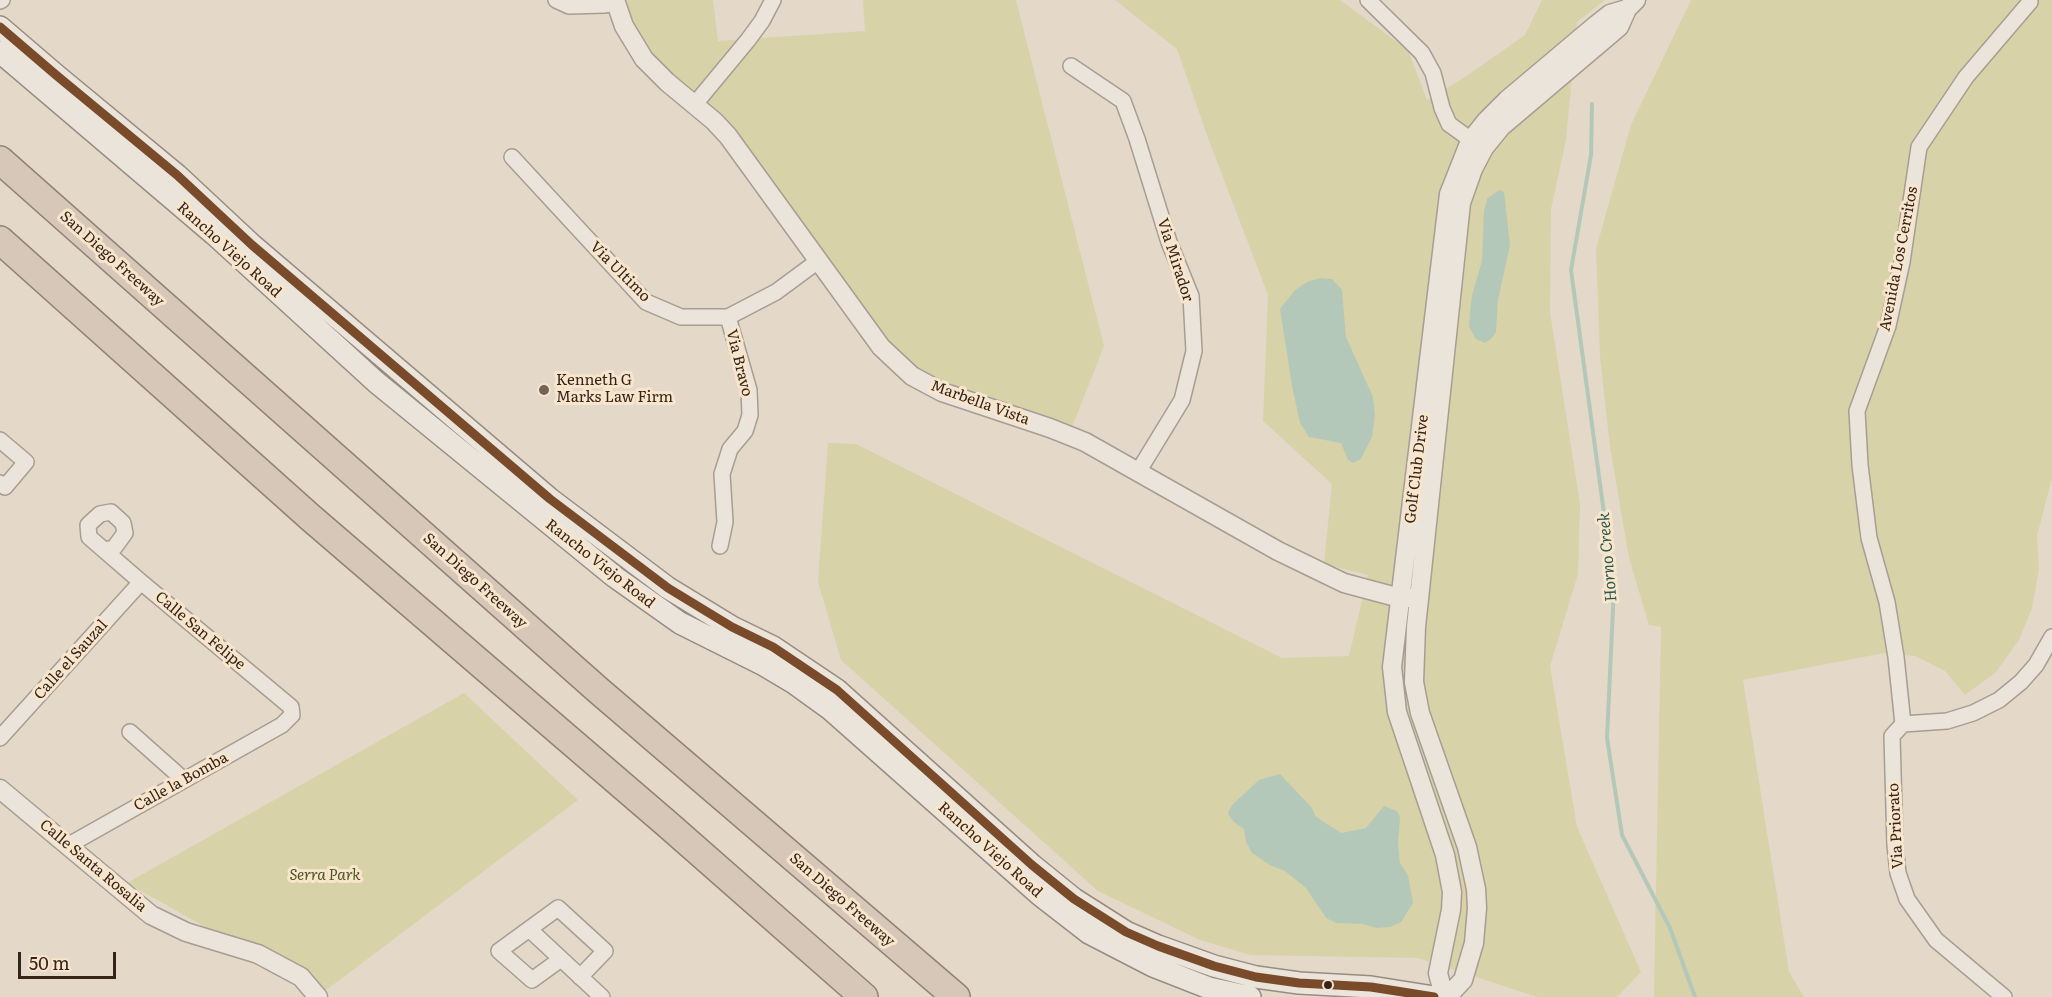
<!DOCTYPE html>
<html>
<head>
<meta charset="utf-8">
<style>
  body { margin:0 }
  #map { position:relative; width:2052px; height:997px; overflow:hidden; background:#e4d8c8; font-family:Literata,serif }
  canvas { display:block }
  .scale { position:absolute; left:18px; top:952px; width:98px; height:27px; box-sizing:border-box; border:3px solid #36241b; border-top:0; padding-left:8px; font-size:18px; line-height:21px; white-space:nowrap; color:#36241b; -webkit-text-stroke:4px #f7e5cc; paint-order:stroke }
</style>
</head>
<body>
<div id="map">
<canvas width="2052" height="997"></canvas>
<div class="scale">50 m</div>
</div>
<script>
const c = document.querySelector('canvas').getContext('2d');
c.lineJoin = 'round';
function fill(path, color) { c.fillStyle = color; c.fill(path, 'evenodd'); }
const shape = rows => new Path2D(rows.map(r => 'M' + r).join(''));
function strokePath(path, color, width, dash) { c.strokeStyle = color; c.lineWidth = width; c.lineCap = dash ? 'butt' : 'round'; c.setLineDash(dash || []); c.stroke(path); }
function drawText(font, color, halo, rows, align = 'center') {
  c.font = font + ' Literata,serif'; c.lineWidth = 6; c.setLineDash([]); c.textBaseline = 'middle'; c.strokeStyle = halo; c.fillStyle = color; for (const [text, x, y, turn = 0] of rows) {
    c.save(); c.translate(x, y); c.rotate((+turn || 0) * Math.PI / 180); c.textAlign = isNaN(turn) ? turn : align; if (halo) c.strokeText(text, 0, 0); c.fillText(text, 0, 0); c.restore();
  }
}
const green = shape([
  [615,0,713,0,718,41,865,31,863,0,1016,0,1104,346,1069,435,912,376,728,136,667,82],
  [1115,0,1340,0,1408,50,1427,100,1465,77,1525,35,1542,0,1605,0,1577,22,1566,140,1551,209,1550,312,1580,504,1578,574,1550,666,1577,827,1641,972,1617,997,1537,997,1418,958,1251,955,1200,940,1098,891,841,660,818,582,828,443,856,444,1282,658,1349,656,1368,575,1324,564,1332,484,1263,421,1268,295,1208,138,1177,49],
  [1691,0,2052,0,2052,478,2037,536,2039,569,2032,608,2019,640,1996,672,1965,695,1945,671,1915,656,1884,653,1743,680,1789,972,1804,997,1654,997,1661,627,1649,625,1629,558,1610,447,1600,357,1596,249,1631,125],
  [464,693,578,800,325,991,284,958,207,928,127,883]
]);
const water = shape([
  [1499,190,1504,192,1510,245,1498,300,1496,332,1491,339,1485,343,1476,339,1469,327,1470,312,1472,295,1482,261,1484,211,1487,199],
  [1320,278,1332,279,1342,290,1346,337,1373,397,1375,415,1372,437,1361,459,1353,463,1348,460,1341,443,1309,437,1300,423,1292,386,1280,309,1295,290,1307,282],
  [1280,774,1312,808,1316,817,1341,833,1366,828,1384,806,1397,811,1400,817,1398,845,1400,863,1408,875,1413,903,1401,922,1390,927,1377,928,1363,924,1336,923,1326,918,1306,888,1285,871,1270,865,1252,853,1246,842,1244,829,1233,821,1228,813,1232,805,1259,780]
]);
const stream = shape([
  [1592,104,1591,155,1571,270,1614,587,1607,738,1622,835,1670,928,1695,997]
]);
const minor = shape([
  [556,0,569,6,605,5,615,3],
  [1368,0,1422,53,1433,73,1442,108,1449,124,1478,145],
  [0,1,2,0],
  [1071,66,1123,101,1137,139,1169,242,1191,296,1194,351,1182,400,1138,472],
  [695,104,748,40,762,21,773,0],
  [512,157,646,302,681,317,728,317,776,292,818,261],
  [0,440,26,462,5,487,0,483],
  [720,546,725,522,722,474,730,449,745,431,750,415,749,390,728,317],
  [1903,724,1896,657,1887,602,1869,538,1860,465,1857,411,1888,326,1902,262,1919,147,1966,77,2030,2],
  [1903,724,1892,736,1895,845,1898,873,1907,899,1936,940,2004,997],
  [1903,724,1947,721,1973,713,1999,700,2021,682,2036,665,2052,637],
  [130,732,184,780],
  [0,738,141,582],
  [67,846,282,725,292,715,291,707,141,582,89,537,88,525,100,514,111,512,123,523,125,533,114,548,104,550],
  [529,929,602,997],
  [561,959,532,980,499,951,558,908,605,951,580,977]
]);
const tertiary = shape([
  [615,0,624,26,644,59,667,82,714,121,728,136,881,347,912,376,942,392,1050,428,1085,442,1278,551,1344,583,1400,598,1412,598],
  [0,789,151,915,186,932,258,954,301,977,318,997],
  [1444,997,1438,973,1451,910,1452,892,1445,855,1397,712,1392,667,1449,194,1470,141,1486,121,1507,100,1596,25,1610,14,1627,9],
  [1447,997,1463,980,1474,943,1477,908,1476,889,1467,847,1420,713,1414,682,1416,627,1461,203,1473,169,1484,148,1501,127,1619,27,1627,9,1636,0]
]);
const secondary = shape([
  [0,27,56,75,177,175,252,245,550,499,668,588,732,627,773,647,837,690,1032,865,1074,899,1126,932,1158,946,1214,966,1256,977,1299,983,1371,987,1434,997],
  [0,52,215,235,376,382,615,577,680,623,762,664,794,683,830,709,1040,895,1089,933,1153,966,1209,988,1250,997]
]);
const motorway = shape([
  [0,160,598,690,956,997],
  [0,240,311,518,666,823,864,997]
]);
const bus1 = shape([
  [0,27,56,75,177,175,252,245,550,499,668,588,732,627,773,647,837,690,1032,865,1074,899,1126,932,1158,946,1214,966,1256,977,1299,983,1371,987,1434,997]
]);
const markers = [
  [544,390,6,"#736358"],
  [1328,985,5,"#36241b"]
];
const streetNames = [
  ["Rancho Viejo Road",229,250,42],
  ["San Diego Freeway",112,259,42],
  ["Avenida Los Cerritos",1899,259,-79],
  ["Via Mirador",1175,260,72],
  ["Via Ultimo",620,272,45],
  ["Via Bravo",739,363,76],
  ["Marbella Vista",980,403,20],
  ["Golf Club Drive",1417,469,-83],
  ["Rancho Viejo Road",600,564,38],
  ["San Diego Freeway",475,581,42],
  ["Calle San Felipe",200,631,40],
  ["Calle el Sauzal",71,660,-48],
  ["Calle la Bomba",181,782,-29],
  ["Via Priorato",1896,826,-93],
  ["Rancho Viejo Road",990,850,42],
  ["Calle Santa Rosalia",93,866,40],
  ["San Diego Freeway",842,900,41]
];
const poiNames = [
  ["Kenneth G",556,381],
  ["Marks Law Firm",556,398]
];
const parkNames = [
  ["Serra Park",325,876]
];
const waterNames = [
  ["Horno Creek",1608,557,-95]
];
fill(green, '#d8d2a9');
fill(water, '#b4c8b9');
strokePath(stream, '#b4c8b9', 4);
strokePath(minor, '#a89d92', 18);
strokePath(tertiary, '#a89d92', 21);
strokePath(secondary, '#988c82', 24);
strokePath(motorway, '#8e8379', 30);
strokePath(minor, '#ebe4da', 15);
strokePath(tertiary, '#ebe4da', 18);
strokePath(secondary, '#ebe4da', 21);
strokePath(motorway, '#d7c7b8', 27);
strokePath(bus1, '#7a4b2a', 9);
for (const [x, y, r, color] of markers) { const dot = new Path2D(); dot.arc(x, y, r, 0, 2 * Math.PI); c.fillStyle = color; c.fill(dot); strokePath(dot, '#f7e5cc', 2); }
drawText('15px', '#36241b', '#f7e5cc', streetNames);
drawText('15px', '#36241b', '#f7e5cc', poiNames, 'left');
drawText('italic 15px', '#4e5420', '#f7e5cc', parkNames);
drawText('italic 16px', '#29574e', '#f7e5cc', waterNames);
</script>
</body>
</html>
